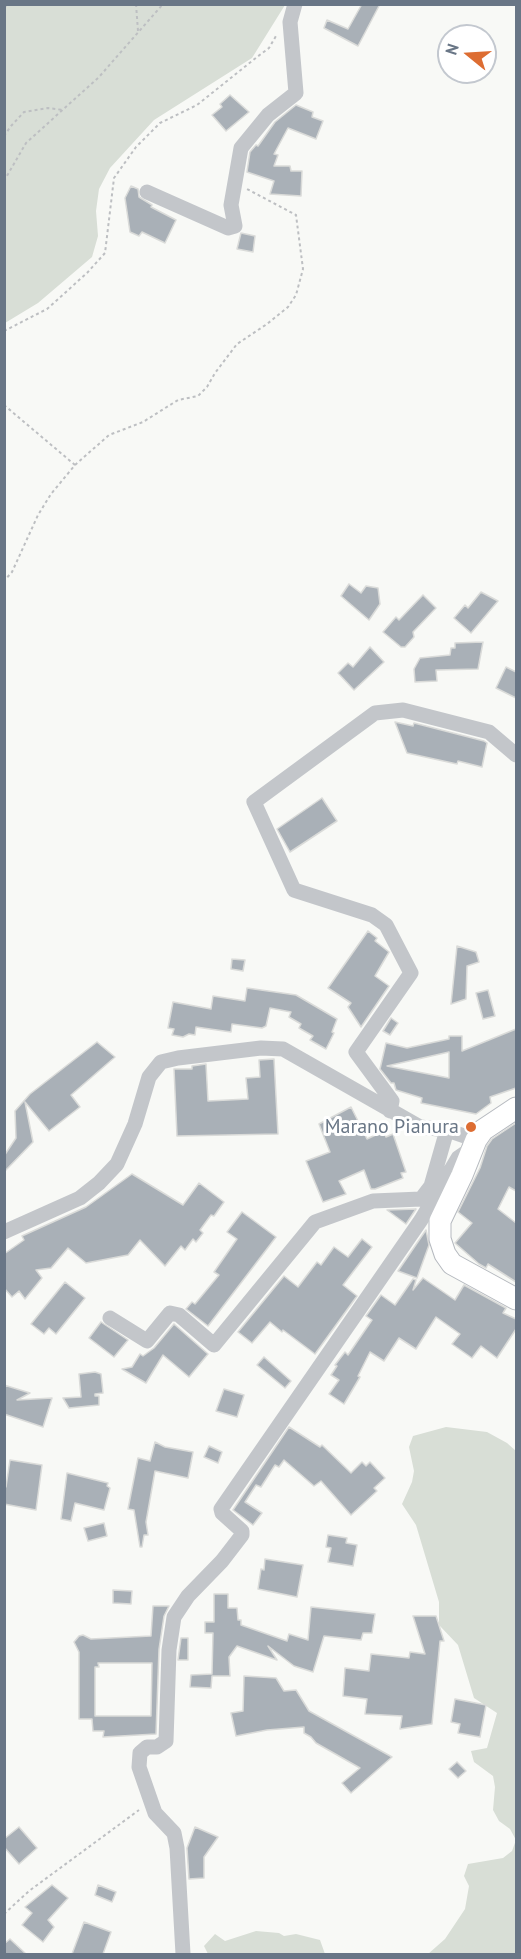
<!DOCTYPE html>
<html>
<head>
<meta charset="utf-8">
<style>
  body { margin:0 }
  #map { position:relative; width:521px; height:1959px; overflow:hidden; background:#f8f9f6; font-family:"PT Sans",sans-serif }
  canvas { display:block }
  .frame { position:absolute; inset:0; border:6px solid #697686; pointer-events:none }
  .north { position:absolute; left:437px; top:24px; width:60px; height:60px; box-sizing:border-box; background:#fff; border:2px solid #c3c8cf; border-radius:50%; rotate:288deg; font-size:16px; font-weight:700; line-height:24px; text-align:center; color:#697686 }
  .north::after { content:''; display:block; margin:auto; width:21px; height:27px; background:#dd6d32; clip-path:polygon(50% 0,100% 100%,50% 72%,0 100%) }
</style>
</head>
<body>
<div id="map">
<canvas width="521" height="1959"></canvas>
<div class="frame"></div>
<div class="north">N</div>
</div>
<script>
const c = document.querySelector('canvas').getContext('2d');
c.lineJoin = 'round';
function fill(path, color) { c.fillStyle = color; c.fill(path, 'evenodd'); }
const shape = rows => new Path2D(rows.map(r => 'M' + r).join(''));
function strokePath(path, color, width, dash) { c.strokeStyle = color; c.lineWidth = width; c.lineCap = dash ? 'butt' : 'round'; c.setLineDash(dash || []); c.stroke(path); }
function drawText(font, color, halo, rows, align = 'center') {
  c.font = font + ' "PT Sans",sans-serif'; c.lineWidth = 6; c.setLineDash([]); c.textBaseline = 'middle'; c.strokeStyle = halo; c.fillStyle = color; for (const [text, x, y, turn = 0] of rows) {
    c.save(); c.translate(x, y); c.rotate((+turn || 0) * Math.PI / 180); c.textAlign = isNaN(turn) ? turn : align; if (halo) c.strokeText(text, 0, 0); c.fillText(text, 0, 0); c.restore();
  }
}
const green = shape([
  [5,4,285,5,252,58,154,120,110,168,99,189,96,211,98,236,92,257,38,303,5,323],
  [446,1427,487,1432,507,1443,516,1451,516,1952,514,1954,428,1954,445,1939,465,1909,469,1886,464,1876,468,1864,503,1858,512,1851,516,1840,510,1829,499,1821,493,1810,495,1787,493,1776,474,1762,471,1751,487,1748,497,1713,474,1698,458,1645,439,1625,439,1602,416,1525,402,1504,412,1482,414,1471,409,1447,413,1436],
  [256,1931,279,1933,284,1936,296,1934,320,1940,325,1954,208,1954,204,1946,215,1934,225,1941]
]);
const building = shape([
  [362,4,380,4,358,46,324,28,327,20,348,29,362,4],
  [230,95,249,112,226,131,212,115,222,107,220,104,230,95],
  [296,105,313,112,312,117,323,121,316,139,288,128,274,154,278,155,274,166,290,166,291,171,302,171,301,196,270,194,274,181,247,172,250,152,256,145,258,146,275,122,296,105],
  [131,186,138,189,139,197,152,205,151,207,176,220,165,243,142,232,139,236,130,232,125,198,131,186],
  [241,233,255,236,253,252,237,249,241,233],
  [349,584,361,593,366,586,378,588,380,604,369,620,341,596,349,584],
  [481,592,498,601,471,633,454,618,465,605,468,608,481,592],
  [423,595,436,608,413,632,414,637,405,647,401,647,383,632,396,617,399,620,423,595],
  [483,642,478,669,436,670,437,681,415,682,414,669,420,658,450,655,451,648,455,648,455,643,483,642],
  [370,647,384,662,354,690,338,673,348,663,353,667,370,647],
  [506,667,516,672,516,698,496,688,506,667],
  [395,722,413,726,414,723,484,741,487,743,482,767,458,761,457,764,407,753,395,722],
  [322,798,337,821,290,852,277,829,322,798],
  [368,931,377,938,375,941,389,952,375,976,389,986,361,1027,348,1007,351,1003,328,988,368,931],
  [457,946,476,952,479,962,467,966,466,999,451,1004,457,946],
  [232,959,245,960,243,971,231,969,232,959],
  [247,988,296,995,337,1019,332,1032,334,1033,326,1049,310,1040,313,1036,299,1028,301,1024,289,1017,291,1012,270,1008,266,1026,262,1028,232,1024,231,1032,196,1027,195,1035,189,1034,183,1037,172,1035,174,1029,168,1028,173,1002,211,1009,213,996,245,1001,247,988],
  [488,990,495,1016,483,1019,476,993,488,990],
  [391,1018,398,1023,390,1035,383,1031,391,1018],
  [516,1029,516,1088,490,1097,491,1103,476,1114,421,1103,422,1098,396,1090,394,1083,391,1083,380,1069,386,1043,407,1048,449,1039,449,1036,462,1036,462,1051,516,1029],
  [449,1052,449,1078,387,1066,449,1052],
  [97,1042,115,1057,71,1095,80,1107,49,1131,25,1102,33,1142,4,1172,4,1156,16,1138,15,1111,30,1094,97,1042],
  [274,1059,278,1134,177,1136,174,1069,192,1069,192,1066,206,1064,208,1101,248,1099,246,1078,260,1077,259,1060,274,1059],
  [351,1107,367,1139,384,1131,386,1137,393,1134,406,1172,401,1173,403,1178,375,1189,371,1189,364,1170,339,1181,346,1194,323,1202,306,1161,330,1152,319,1124,351,1107],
  [516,1123,516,1191,509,1187,498,1209,516,1223,516,1282,488,1264,486,1268,479,1264,455,1243,472,1223,458,1212,480,1168,487,1146,492,1139,516,1123],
  [132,1174,183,1205,199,1183,224,1202,214,1216,211,1215,200,1230,203,1233,196,1242,193,1239,185,1250,181,1246,165,1266,140,1240,128,1255,86,1263,68,1248,51,1268,36,1270,42,1278,25,1299,19,1291,12,1297,4,1288,4,1254,24,1240,22,1236,86,1207,132,1174],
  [416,1209,406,1224,387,1210,416,1209],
  [242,1212,276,1237,208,1326,186,1309,192,1302,195,1304,219,1275,214,1272,237,1239,227,1232,242,1212],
  [426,1230,429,1245,417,1278,398,1271,426,1230],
  [362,1239,372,1247,343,1285,357,1296,315,1354,283,1330,282,1332,270,1322,252,1343,238,1332,284,1276,298,1287,317,1262,321,1265,334,1247,348,1257,362,1239],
  [423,1278,455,1300,464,1285,506,1308,503,1313,516,1319,516,1329,497,1358,481,1346,472,1358,452,1344,460,1334,436,1317,416,1349,399,1338,384,1361,370,1352,358,1376,360,1377,344,1404,329,1394,339,1380,331,1375,337,1366,335,1365,345,1352,348,1355,372,1320,366,1316,381,1295,395,1305,413,1279,416,1280,413,1290,423,1278],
  [65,1282,85,1298,56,1334,49,1328,44,1334,31,1324,65,1282],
  [101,1322,128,1340,114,1357,89,1338,101,1322],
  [174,1324,208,1354,189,1377,163,1355,146,1383,122,1369,132,1367,140,1354,143,1356,154,1348,174,1324],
  [264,1357,291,1381,285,1388,257,1365,264,1357],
  [95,1372,101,1374,103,1393,95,1394,95,1396,99,1396,99,1405,69,1408,63,1398,81,1397,79,1374,95,1372],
  [4,1385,30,1393,17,1400,52,1398,43,1427,4,1414,4,1385],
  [224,1389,244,1395,237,1417,216,1411,224,1389],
  [289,1427,320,1447,322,1445,351,1473,362,1462,366,1466,370,1462,385,1478,374,1488,377,1491,351,1515,321,1481,314,1486,284,1460,279,1467,275,1465,261,1487,256,1485,245,1502,262,1513,253,1525,233,1510,289,1427],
  [155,1442,165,1447,193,1452,188,1478,155,1471,146,1522,148,1535,144,1535,142,1547,140,1547,134,1510,128,1509,138,1458,150,1461,155,1442],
  [209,1446,222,1452,218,1463,204,1457,209,1446],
  [10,1460,42,1465,36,1510,4,1504,4,1487,6,1487,10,1460],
  [67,1473,108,1483,107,1486,110,1488,104,1510,75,1503,71,1521,61,1519,67,1473],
  [104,1523,107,1536,88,1541,84,1528,104,1523],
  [328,1535,347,1538,346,1543,357,1545,353,1566,328,1562,331,1548,326,1547,328,1535],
  [265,1559,303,1565,297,1597,258,1589,261,1569,264,1570,265,1559],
  [113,1590,132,1591,131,1604,113,1603,113,1590],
  [214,1594,228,1594,228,1608,237,1608,238,1620,241,1620,241,1625,287,1641,289,1634,308,1640,311,1607,375,1614,372,1633,363,1633,361,1640,324,1636,313,1672,294,1666,268,1646,277,1660,237,1646,229,1657,230,1676,212,1676,211,1688,190,1687,191,1675,212,1674,213,1633,205,1633,205,1622,214,1622,214,1594],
  [153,1606,169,1606,164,1616,159,1649,156,1734,103,1737,104,1731,93,1731,92,1719,79,1719,79,1652,74,1642,79,1636,83,1635,91,1639,151,1636,153,1606],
  [98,1663,152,1663,151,1716,95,1716,95,1667,99,1667,98,1663],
  [413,1616,436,1616,444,1641,440,1641,432,1724,400,1729,402,1716,365,1714,367,1699,343,1696,345,1668,369,1671,371,1654,409,1658,410,1652,425,1654,413,1616],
  [181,1638,188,1638,188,1660,178,1660,181,1638],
  [244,1676,276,1678,284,1691,296,1690,309,1711,392,1757,351,1793,342,1783,360,1768,316,1743,311,1737,304,1733,304,1727,267,1730,236,1736,231,1713,243,1711,244,1676],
  [455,1699,486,1705,480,1737,458,1733,460,1724,451,1722,455,1699],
  [457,1762,466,1771,458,1778,449,1769,457,1762],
  [19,1827,37,1848,19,1864,4,1847,4,1839,19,1827],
  [195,1827,218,1837,204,1857,204,1878,189,1879,187,1848,195,1827],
  [52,1885,68,1898,48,1920,54,1927,43,1942,22,1925,32,1913,25,1907,52,1885],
  [98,1885,116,1892,112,1902,95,1895,98,1885],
  [84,1922,111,1932,103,1954,72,1954,84,1922],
  [10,1939,26,1954,4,1954,4,1944,10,1939]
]);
const path = shape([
  [136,4,138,31],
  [4,8,8,4],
  [4,136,11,126,24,112,48,108,63,110],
  [4,181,26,143,99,77,163,4],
  [4,331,47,309,87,273,105,253,114,178,136,147,160,123,197,105,257,57,269,48,276,36],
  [4,405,75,465,51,494,38,515,12,572,4,581],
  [75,465,109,435,143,422,178,400,198,396,207,387,215,373,237,344,267,324,288,307,296,295,303,269,296,215,247,189],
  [4,1914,29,1891,139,1810]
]);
const street = shape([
  [147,192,228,228,235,226,231,205,241,148,268,115,296,93,290,22,295,4],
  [390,1111,392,1101,356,1052,411,973,386,925,372,915,294,890,254,802,375,713,403,710,489,732,516,755],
  [4,1232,80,1198,99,1183,117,1164,135,1124,149,1077,161,1062,178,1058,261,1048,283,1049,420,1127,447,1130,476,1140],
  [110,1318,147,1341,170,1313,179,1315,214,1345,315,1222,373,1201,421,1199,431,1186,447,1130],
  [183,1954,177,1848,174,1833,155,1813,139,1767,140,1753,147,1747,157,1747,166,1741,169,1650,174,1617,188,1596,222,1561,242,1535,242,1531,222,1513,221,1509,421,1220,458,1158,471,1149]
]);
const secondary = shape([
  [516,1108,483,1130,476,1140,462,1175,440,1221,440,1239,445,1254,452,1264,516,1299]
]);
const markers = [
  [471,1127,6,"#dd6d32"]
];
const poiNames = [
  ["Marano Pianura",459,1127]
];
fill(green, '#d8ded6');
fill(building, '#a9b0b7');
strokePath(building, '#dadbd9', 1.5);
strokePath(secondary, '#b5b9bf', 23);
strokePath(path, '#bdbfc2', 2, [3, 3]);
strokePath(street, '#c3c6ca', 15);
strokePath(secondary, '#fff', 21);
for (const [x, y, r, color] of markers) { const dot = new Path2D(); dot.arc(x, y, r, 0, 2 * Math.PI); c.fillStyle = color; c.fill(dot); strokePath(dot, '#fff', 2); }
drawText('20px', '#697686', '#fff', poiNames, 'right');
</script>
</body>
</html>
